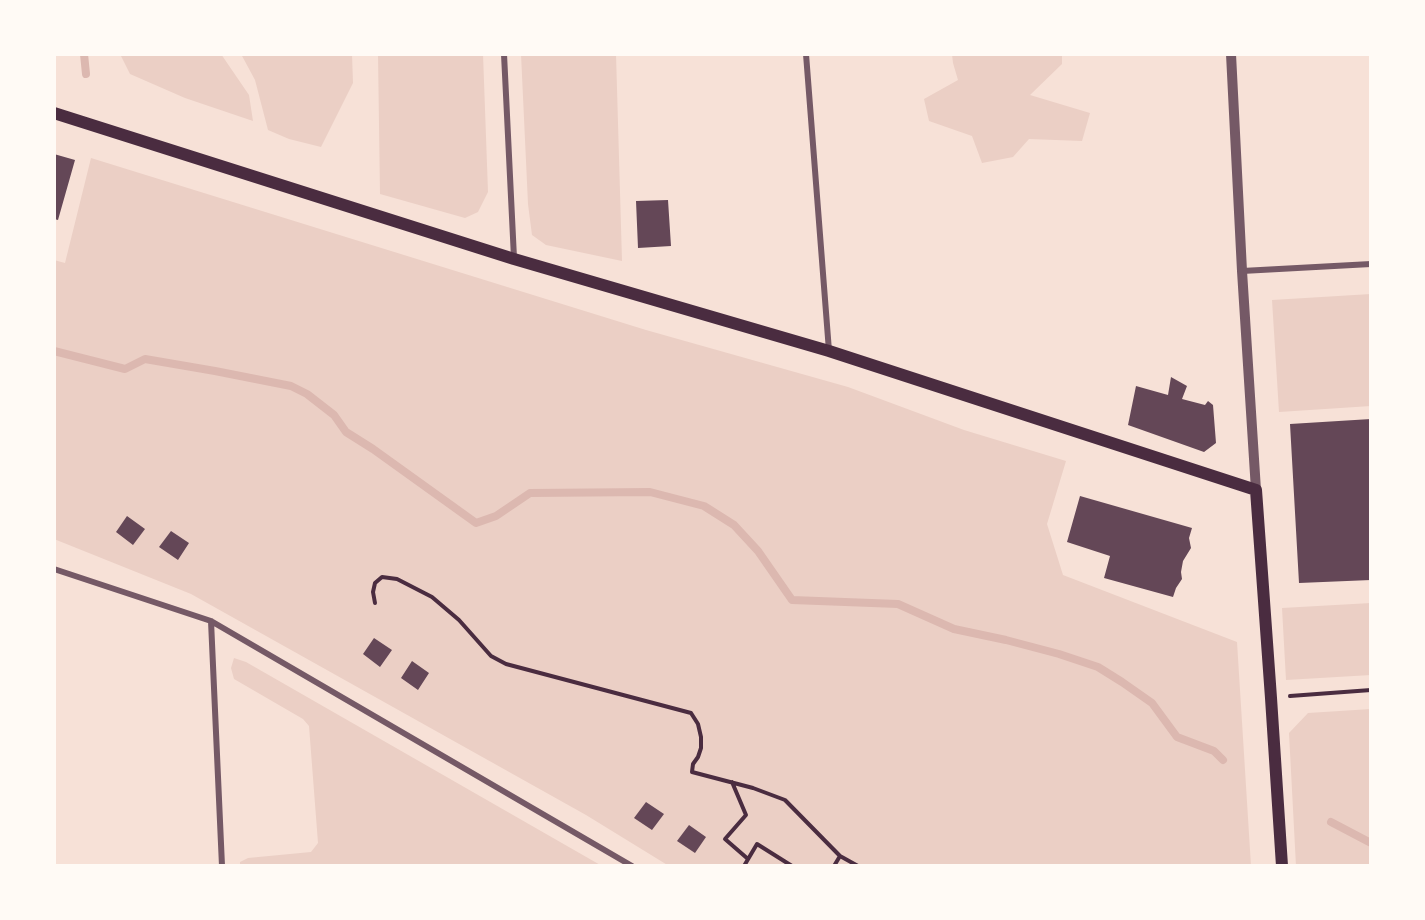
<!DOCTYPE html>
<html>
<head>
<meta charset="utf-8">
<style>
  body { margin:0 }
  #map { position:relative; width:1425px; height:920px; overflow:hidden; background:#f7e1d7; font-family:"Asap Condensed",sans-serif }
  canvas { display:block }
  .frame { position:absolute; inset:0; border:56px solid #fffaf5; pointer-events:none }
</style>
</head>
<body>
<div id="map">
<canvas width="1425" height="920"></canvas>
<div class="frame"></div>
</div>
<script>
const c = document.querySelector('canvas').getContext('2d');
c.lineJoin = 'round';
function fill(path, color) { c.fillStyle = color; c.fill(path, 'evenodd'); }
const shape = rows => new Path2D(rows.map(r => 'M' + r).join(''));
function strokePath(path, color, width, dash) { c.strokeStyle = color; c.lineWidth = width; c.lineCap = dash ? 'butt' : 'round'; c.setLineDash(dash || []); c.stroke(path); }
const green = shape([
  [120,54,221,54,249,95,253,121,185,98,130,74],
  [241,54,352,54,353,83,321,147,289,139,268,130,255,80],
  [378,54,483,54,488,192,478,212,465,218,380,194],
  [521,54,616,54,622,261,546,245,532,235,528,204],
  [952,54,1062,54,1062,64,1030,95,1090,113,1082,141,1029,139,1013,157,982,163,972,136,929,121,924,99,958,80,953,63],
  [91,158,646,330,848,387,964,430,1066,461,1047,524,1063,575,1237,642,1251,866,669,866,586,815,191,594,54,539,54,260,65,263],
  [1371,294,1371,406,1279,412,1272,300],
  [1371,603,1371,675,1286,680,1282,608],
  [234,658,246,662,602,866,240,866,240,862,248,858,311,852,318,843,309,726,303,719,234,679,231,668],
  [1371,709,1371,866,1296,866,1289,733,1308,713]
]);
const stream = shape([
  [84,54,86,74],
  [54,351,125,369,145,359,215,371,291,386,307,394,334,415,346,432,373,449,476,523,496,516,530,493,650,492,704,506,734,525,758,551,792,600,898,604,954,629,1006,640,1059,654,1098,667,1122,682,1152,703,1177,737,1214,751,1223,760],
  [1331,822,1371,843]
]);
const building = shape([
  [54,154,75,160,58,220,54,219],
  [668,200,671,246,638,248,636,201],
  [1171,377,1187,386,1182,399,1205,405,1208,401,1213,405,1216,443,1204,452,1128,425,1136,386,1168,395],
  [1371,419,1371,580,1299,583,1290,424],
  [1080,496,1192,528,1189,538,1191,548,1183,561,1181,572,1182,579,1176,588,1173,597,1104,578,1110,556,1067,542],
  [127,516,145,529,133,545,116,532],
  [171,531,189,543,178,560,159,547],
  [374,638,392,650,380,667,363,654],
  [412,661,429,673,418,690,401,678],
  [646,802,664,814,652,830,634,818],
  [689,825,706,837,695,853,677,841]
]);
const path = shape([
  [375,603,373,592,375,583,382,577,397,579,432,597,459,620,491,656,506,664,691,713,698,724,701,737,701,748,698,757,693,764,692,772,753,788,785,800,840,856],
  [1290,696,1371,690],
  [732,782,746,815,725,839,748,859],
  [744,866,757,844,792,866],
  [834,866,840,856,858,866]
]);
const minor = shape([
  [504,54,514,258],
  [806,54,829,351],
  [1242,271,1371,264],
  [54,569,211,621,632,866],
  [211,621,222,866]
]);
const tertiary = shape([
  [1231,54,1242,271,1256,490]
]);
const secondary = shape([
  [54,113,514,259,829,351,1256,490,1271,698,1282,866]
]);
fill(green, '#ebcfc5');
strokePath(stream, '#dcb8b0', 8);
fill(building, '#644757');
strokePath(path, '#4a2c40', 4);
strokePath(minor, '#755966', 6);
strokePath(tertiary, '#755966', 10);
strokePath(secondary, '#4a2c40', 12);
</script>
</body>
</html>
